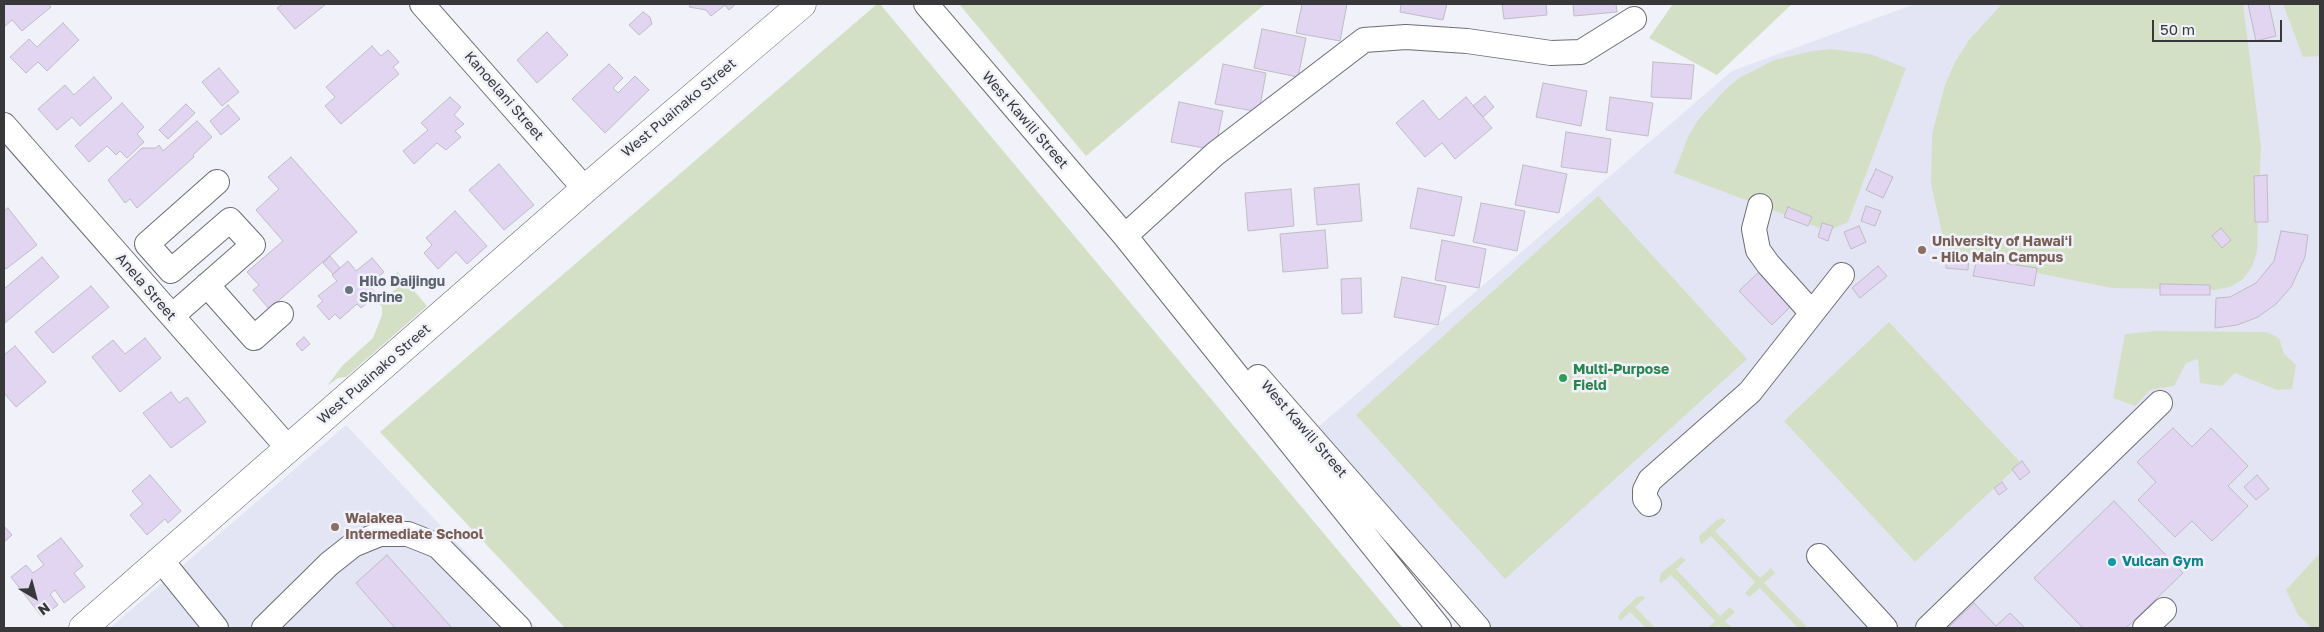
<!DOCTYPE html>
<html>
<head>
<meta charset="utf-8">
<style>
  body { margin:0 }
  #map { position:relative; width:2324px; height:632px; overflow:hidden; background:#f0f1f9; font-family:"Golos Text",sans-serif }
  canvas { display:block }
  .frame { position:absolute; inset:0; border:5px solid #38383b; pointer-events:none }
  .north { position:absolute; left:10px; top:572px; width:50px; height:50px; -webkit-text-stroke:4px #f0f1f9; paint-order:stroke; rotate:143deg; font-size:14px; font-weight:700; line-height:20px; text-align:center; color:#38383b }
  .north::after { content:''; display:block; margin:auto; width:18px; height:22px; background:#38383b; clip-path:polygon(50% 0,100% 100%,50% 72%,0 100%) }
  .scale { position:absolute; left:2152px; top:20px; width:130px; height:22px; box-sizing:border-box; border:2px solid #38383b; border-top:0; padding-left:6px; font-size:15px; line-height:18px; white-space:nowrap; color:#38383b; -webkit-text-stroke:4px #f0f1f9; paint-order:stroke }
</style>
</head>
<body>
<div id="map">
<canvas width="2324" height="632"></canvas>
<div class="frame"></div>
<div class="north">N</div>
<div class="scale">50 m</div>
</div>
<script>
const c = document.querySelector('canvas').getContext('2d');
c.lineJoin = 'round';
function fill(path, color) { c.fillStyle = color; c.fill(path, 'evenodd'); }
const shape = rows => new Path2D(rows.map(r => 'M' + r).join(''));
function strokePath(path, color, width, dash) { c.strokeStyle = color; c.lineWidth = width; c.lineCap = dash ? 'butt' : 'round'; c.setLineDash(dash || []); c.stroke(path); }
function drawText(font, color, halo, rows, align = 'center') {
  c.font = font + ' "Golos Text",sans-serif'; c.lineWidth = 5; c.setLineDash([]); c.textBaseline = 'middle'; c.strokeStyle = halo; c.fillStyle = color; for (const [text, x, y, turn = 0] of rows) {
    c.save(); c.translate(x, y); c.rotate((+turn || 0) * Math.PI / 180); c.textAlign = isNaN(turn) ? turn : align; if (halo) c.strokeText(text, 0, 0); c.fillText(text, 0, 0); c.restore();
  }
}
const built = shape([
  [1915,4,2320,4,2320,628,1464,628,1481,612,1317,428,1732,71],
  [346,425,537,628,110,628]
]);
const green = shape([
  [877,4,880,4,1403,628,565,628,380,432],
  [959,4,1265,4,1086,156],
  [1673,4,1792,4,1717,75,1649,38],
  [2002,4,2243,4,2261,145,2257,252,2252,267,2243,279,2230,287,2215,290,2112,288,1952,256,1942,233,1931,184,1932,134,1945,85,1955,62,1969,40],
  [2283,4,2320,4,2320,56,2303,57],
  [1831,49,1870,54,1906,68,1848,222,1828,231,1674,173,1688,137,1698,120,1724,91,1739,78,1774,60,1812,51],
  [1598,196,1747,359,1505,579,1356,415],
  [397,271,427,306,346,377,338,378,327,386,342,366,373,338,382,315,382,307,377,301,396,289,398,281,396,274],
  [1889,322,2021,463,1915,562,1784,421],
  [2155,331,2266,332,2279,338,2284,354,2296,365,2292,389,2277,390,2235,373,2222,386,2200,383,2198,359,2186,363,2174,386,2150,390,2135,406,2113,398,2125,334],
  [1723,518,1726,521,1715,531,1760,578,1771,568,1775,573,1764,583,1808,628,1798,628,1760,588,1749,597,1745,593,1755,582,1711,536,1702,544,1700,543,1699,536,1717,520],
  [2320,553,2320,628,2312,628,2298,615,2286,590],
  [1681,557,1686,560,1676,569,1720,616,1730,607,1735,612,1725,621,1732,628,1722,628,1720,626,1708,628,1715,621,1671,575,1661,583,1659,581,1661,573],
  [1643,596,1645,598,1635,607,1655,628,1646,628,1630,612,1620,621,1618,617,1620,613,1637,597]
]);
const building = shape([
  [4,4,48,4,51,7,22,31,12,20,4,27,4,4],
  [283,4,326,4,295,29,277,8,283,4],
  [691,4,736,4,729,10,725,5,711,16,706,10,689,7,691,4],
  [1302,4,1347,4,1340,41,1296,33,1302,4],
  [1401,4,1447,4,1443,20,1400,12,1401,4],
  [1502,4,1546,4,1547,15,1504,19,1502,4],
  [1573,4,1616,4,1617,12,1574,16,1573,4],
  [2248,4,2269,4,2276,36,2256,41,2248,4],
  [643,12,650,17,652,24,639,35,629,25,643,12],
  [63,23,79,40,47,71,38,62,26,73,10,57,29,39,37,47,63,23],
  [1262,29,1306,38,1298,77,1254,68,1262,29],
  [547,32,568,55,537,83,517,60,547,32],
  [372,46,381,56,388,50,399,62,393,67,399,74,341,124,325,106,335,97,326,87,372,46],
  [1653,62,1694,65,1691,99,1651,97,1653,62],
  [609,64,623,78,613,88,618,93,635,76,649,90,605,133,572,99,609,64],
  [1223,64,1266,73,1259,112,1215,104,1223,64],
  [219,68,239,92,222,106,202,82,219,68],
  [94,77,112,98,80,126,72,117,57,130,38,109,65,85,74,95,94,77],
  [1543,83,1587,91,1581,126,1536,117,1543,83],
  [1485,96,1494,107,1483,117,1473,106,1485,96],
  [450,97,461,107,454,115,464,124,455,131,461,137,446,150,437,143,414,164,403,151,428,130,421,123,450,97],
  [1466,97,1492,128,1455,159,1442,143,1425,157,1396,123,1423,100,1439,120,1466,97],
  [1610,97,1653,103,1648,136,1606,130,1610,97],
  [1179,102,1223,111,1215,150,1171,142,1179,102],
  [122,103,144,127,137,134,144,142,127,158,120,151,116,155,107,146,89,162,75,146,122,103],
  [186,104,195,113,168,139,159,130,186,104],
  [228,105,240,119,221,135,210,121,228,105],
  [197,121,212,137,193,155,194,157,137,208,130,199,125,203,108,180,142,148,156,148,159,145,163,151,197,121],
  [1566,132,1611,139,1607,173,1561,167,1566,132],
  [291,157,357,232,269,309,253,290,259,285,247,272,283,241,256,210,279,189,268,177,291,157],
  [499,164,534,205,504,230,469,190,499,164],
  [1523,165,1567,174,1559,213,1515,205,1523,165],
  [1876,169,1893,177,1883,198,1866,190,1876,169],
  [2267,175,2268,222,2255,222,2254,176,2267,175],
  [1359,184,1362,221,1317,225,1314,188,1359,184],
  [1418,188,1462,197,1454,236,1410,228,1418,188],
  [1291,189,1294,226,1248,231,1245,193,1291,189],
  [1481,203,1525,211,1517,251,1473,242,1481,203],
  [1866,206,1881,211,1875,226,1861,221,1866,206],
  [1788,207,1812,217,1808,226,1784,217,1788,207],
  [8,208,37,245,6,269,4,267,4,211,8,208],
  [455,211,487,246,467,264,456,252,438,269,424,253,432,245,426,238,455,211],
  [1822,223,1833,226,1828,241,1818,237,1822,223],
  [1859,226,1866,242,1851,249,1844,232,1859,226],
  [2221,228,2231,240,2222,248,2212,236,2221,228],
  [1325,230,1328,268,1283,272,1280,234,1325,230],
  [2281,231,2308,235,2305,257,2291,287,2276,304,2258,317,2237,325,2215,328,2216,298,2230,297,2256,283,2274,261,2281,231],
  [1442,240,1486,249,1479,288,1435,280,1442,240],
  [1947,252,1969,254,1968,270,1946,268,1947,252],
  [330,256,340,268,333,274,323,263,330,256],
  [42,257,59,277,5,323,4,289,42,257],
  [372,258,384,272,369,285,377,295,361,308,357,304,340,319,335,314,329,320,317,306,323,301,318,296,337,281,332,275,348,261,356,271,372,258],
  [1977,259,2037,268,2034,286,1973,276,1977,259],
  [1878,266,1887,276,1860,298,1852,288,1878,266],
  [1761,270,1794,303,1772,325,1739,291,1761,270],
  [1402,277,1446,286,1438,325,1394,317,1402,277],
  [1361,278,1362,313,1342,314,1341,279,1361,278],
  [2160,284,2210,285,2210,295,2160,295,2160,284],
  [91,286,109,307,53,353,35,332,91,286],
  [304,337,310,344,302,351,296,344,304,337],
  [145,338,161,358,120,392,92,357,113,340,125,354,145,338],
  [15,346,46,382,16,407,4,393,4,355,15,346],
  [171,392,179,403,187,397,206,422,171,448,143,413,171,392],
  [2173,428,2192,447,2211,428,2248,466,2228,486,2248,506,2212,541,2192,521,2175,537,2138,500,2156,482,2137,462,2173,428],
  [2022,461,2030,472,2020,480,2012,469,2022,461],
  [150,475,181,511,168,523,165,519,147,535,130,515,143,504,132,491,150,475],
  [2257,475,2269,489,2256,500,2244,487,2257,475],
  [2002,482,2007,489,1999,495,1994,488,2002,482],
  [2114,501,2183,573,2126,628,2083,628,2034,578,2114,501],
  [4,526,12,535,4,542,4,526],
  [61,538,83,566,74,573,85,587,64,603,55,590,50,594,58,605,42,617,11,577,26,565,33,573,44,565,37,556,61,538],
  [387,555,452,628,395,628,356,583,387,555],
  [1974,603,1996,626,2010,613,2025,628,1948,628,1974,603]
]);
const minor = shape([
  [422,4,585,189],
  [926,4,1125,236,1439,628],
  [4,125,288,448],
  [1760,206,1754,229,1758,250,1768,264,1812,313],
  [1125,236,1215,154,1364,40,1406,37,1467,41,1551,53,1581,52,1634,19],
  [207,285,254,338,281,314],
  [172,316,253,245,230,220,171,271,147,244,217,182],
  [1258,377,1478,628],
  [1649,504,1645,499,1645,490,1650,480,1750,392,1842,275],
  [1819,556,1885,628],
  [161,560,216,628],
  [264,628,329,564,353,545,380,534,408,534,438,546,519,628],
  [1928,628,2160,403],
  [2145,628,2164,610]
]);
const highway = shape([
  [83,628,585,189,802,4]
]);
const markers = [
  [1922,250,5,"#8d6e63"],
  [349,290,5,"#6b7280"],
  [1563,378,5,"#2e9e5b"],
  [335,527,5,"#8d6e63"],
  [2112,562,5,"#0f9aa8"]
];
const streetNames = [
  ["Kanoelani Street",504,96,49],
  ["West Puainako Street",679,108,-40],
  ["West Kawili Street",1025,120,49],
  ["Anela Street",146,287,49],
  ["West Puainako Street",374,374,-41],
  ["West Kawili Street",1304,429,49]
];
const educationNames = [
  ["University of Hawaiʻi",1932,242],
  ["- Hilo Main Campus",1932,258],
  ["Waiakea",345,519],
  ["Intermediate School",345,535]
];
const worshipNames = [
  ["Hilo Daijingu",359,282],
  ["Shrine",359,298]
];
const leisureNames = [
  ["Multi-Purpose",1573,370],
  ["Field",1573,386]
];
const cultureNames = [
  ["Vulcan Gym",2122,562]
];
fill(built, '#e4e5f4');
fill(green, '#d4e0c6');
fill(building, '#e1d5f1');
strokePath(building, '#bfbcc4', 1);
strokePath(minor, '#6d6e75', 26);
strokePath(highway, '#6d6e75', 29);
strokePath(minor, '#fff', 24);
strokePath(highway, '#fff', 28);
for (const [x, y, r, color] of markers) { const dot = new Path2D(); dot.arc(x, y, r, 0, 2 * Math.PI); c.fillStyle = color; c.fill(dot); strokePath(dot, '#f0f1f9', 2); }
drawText('14px', '#38383b', '#f0f1f9', streetNames);
drawText('bold 14px', '#785e54', '#f0f1f9', educationNames, 'left');
drawText('bold 14px', '#5b616d', '#f0f1f9', worshipNames, 'left');
drawText('bold 14px', '#27864d', '#f0f1f9', leisureNames, 'left');
drawText('bold 14px', '#0d838f', '#f0f1f9', cultureNames, 'left');
</script>
</body>
</html>
